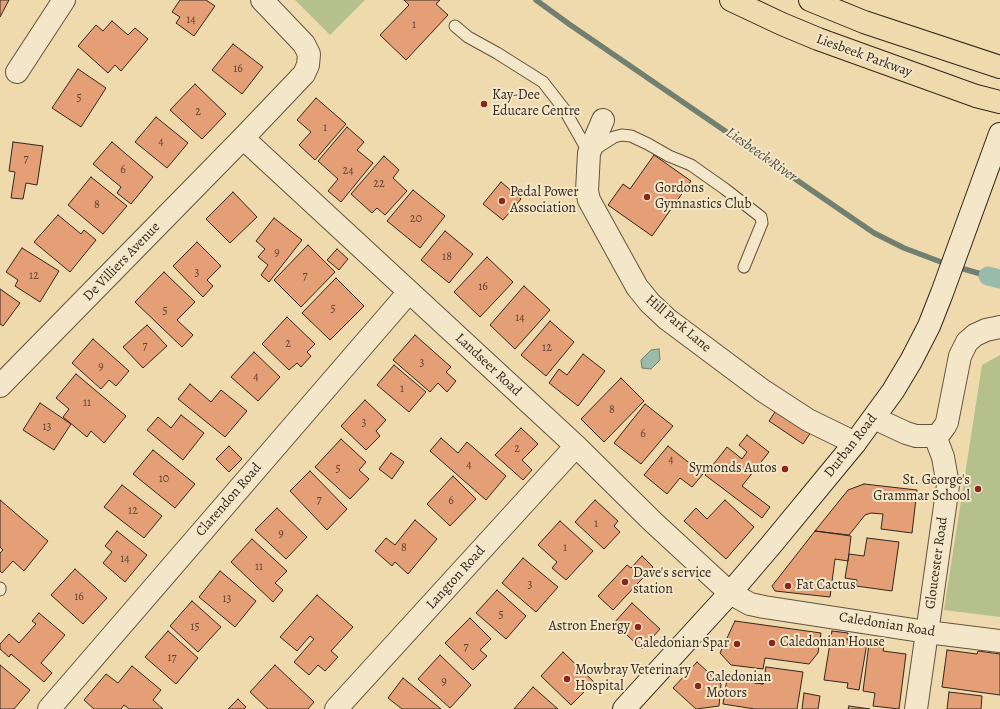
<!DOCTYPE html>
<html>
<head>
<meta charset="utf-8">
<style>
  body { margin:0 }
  canvas { display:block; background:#eedaac }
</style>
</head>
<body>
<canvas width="1000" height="709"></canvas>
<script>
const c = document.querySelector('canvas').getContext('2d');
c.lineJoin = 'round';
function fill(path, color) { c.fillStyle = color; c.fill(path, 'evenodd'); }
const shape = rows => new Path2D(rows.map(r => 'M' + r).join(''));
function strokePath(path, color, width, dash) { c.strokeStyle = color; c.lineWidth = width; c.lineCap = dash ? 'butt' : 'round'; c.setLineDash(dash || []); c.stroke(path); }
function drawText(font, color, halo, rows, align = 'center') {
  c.font = font + ' Alegreya,serif'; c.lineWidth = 4; c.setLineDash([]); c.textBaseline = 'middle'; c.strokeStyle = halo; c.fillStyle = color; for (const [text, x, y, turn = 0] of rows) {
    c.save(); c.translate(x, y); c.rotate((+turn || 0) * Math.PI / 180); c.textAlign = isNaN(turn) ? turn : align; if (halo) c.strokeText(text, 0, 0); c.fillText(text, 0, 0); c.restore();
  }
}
const green = shape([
  [295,0,365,0,330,35],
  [1000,355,1000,617,944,610,982,365]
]);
const water = shape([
  [659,349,660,360,651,369,642,368,641,360,651,350,659,349]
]);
const stream = shape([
  [536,0,569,24,874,233,904,248,949,265],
  [957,267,988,276]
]);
const canal = shape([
  [988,276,1000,279]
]);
const building = shape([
  [0,0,9,0,0,17,0,0],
  [180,0,206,0,215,6,194,36,176,23,180,17,172,12,180,0],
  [404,0,440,0,436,4,448,15,406,60,380,35,409,5,404,0],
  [112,21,128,35,135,28,148,39,121,71,115,65,108,73,78,46,96,25,103,31,112,21],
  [233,44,263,67,242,94,212,70,233,44],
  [78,69,106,88,81,127,52,108,78,69],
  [195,84,226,114,202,139,170,110,195,84],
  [316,98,346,124,315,160,299,145,311,132,297,120,316,98],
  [156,117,188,143,167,168,135,142,156,117],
  [347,127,364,142,357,150,373,163,341,202,328,191,338,179,318,161,347,127],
  [13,142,43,146,37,185,26,183,23,199,11,198,15,172,9,171,13,142],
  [112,142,153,177,131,204,117,193,121,187,93,164,112,142],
  [654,155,691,181,652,236,608,205,623,184,630,189,654,155],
  [384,156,399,170,393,178,407,191,385,215,377,208,372,213,351,194,384,156],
  [91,177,127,206,103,234,68,205,91,177],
  [501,182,521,199,503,220,483,204,501,182],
  [413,190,445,216,420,248,387,221,413,190],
  [233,192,257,217,230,243,206,219,233,192],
  [58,215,81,234,84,230,96,240,70,272,34,242,58,215],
  [274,218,302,240,269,282,261,275,268,265,258,257,265,249,256,241,274,218],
  [445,231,473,254,449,283,421,260,445,231],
  [197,242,221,266,207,280,213,286,203,297,173,266,197,242],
  [308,245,335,272,301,307,274,280,308,245],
  [22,248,59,271,40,302,15,286,18,280,6,272,22,248],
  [337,249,348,259,339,270,327,260,337,249],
  [487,257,513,282,480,317,454,292,487,257],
  [164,272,195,302,177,320,193,335,182,347,135,302,164,272],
  [336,278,364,306,330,340,302,313,336,278],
  [524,286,550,310,515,349,490,325,524,286],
  [0,289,20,303,3,326,0,324,0,289],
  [287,317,315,344,307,352,311,356,301,367,297,363,289,370,262,344,287,317],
  [550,321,574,342,546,376,521,355,550,321],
  [147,325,167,346,143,368,123,347,147,325],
  [415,335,451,367,446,372,456,381,447,392,438,383,430,392,393,360,415,335],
  [93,339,129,371,116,386,109,380,101,389,72,363,93,339],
  [254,352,280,377,258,401,231,377,254,352],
  [583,354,605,371,578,406,549,383,559,369,567,375,583,354],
  [394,365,426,392,409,412,377,385,394,365],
  [76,374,126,416,104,443,91,431,87,437,63,417,69,409,56,398,76,374],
  [621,378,644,401,604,442,581,419,621,378],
  [190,384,211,402,221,390,247,411,225,437,178,399,190,384],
  [365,400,386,420,376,431,380,436,366,450,341,426,365,400],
  [40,403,71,424,54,450,23,430,40,403],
  [645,404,673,426,641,464,614,443,645,404],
  [777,409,811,432,803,444,769,421,777,409],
  [181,415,204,433,183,460,147,430,158,417,171,428,181,415],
  [521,428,538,444,522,460,532,470,523,480,495,455,521,428],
  [747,435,769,452,742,486,770,507,762,518,705,475,727,447,742,459,747,452,739,445,747,435],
  [441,438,458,453,467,442,506,476,486,500,430,451,441,438],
  [341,439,366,462,359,470,369,479,350,499,315,467,341,439],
  [229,446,242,459,229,472,216,459,229,446],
  [668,446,703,474,692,487,680,478,667,494,644,475,668,446],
  [153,450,195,484,175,508,133,474,153,450],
  [391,453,404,462,392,479,379,469,391,453],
  [310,471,347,509,327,530,290,491,310,471],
  [453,476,476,499,450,526,427,504,453,476],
  [864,484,917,490,912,533,881,529,883,514,871,513,865,515,849,535,815,531,848,490,864,484],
  [122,485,162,516,144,538,104,507,122,485],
  [0,500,48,541,24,571,13,561,2,573,0,571,0,553,3,550,0,547,0,500],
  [595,500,618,521,614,526,620,532,604,549,575,522,595,500],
  [725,500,754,527,726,559,684,521,696,508,707,519,725,500],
  [277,508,307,537,286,559,255,530,277,508],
  [415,520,437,539,408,574,395,562,392,566,375,551,386,538,395,545,415,520],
  [560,521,593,551,566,580,552,568,557,562,538,545,560,521],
  [117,531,147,555,125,582,103,563,112,552,105,546,117,531],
  [815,531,851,536,848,561,835,559,830,597,775,591,772,586,815,531],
  [867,538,899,542,892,591,856,586,857,580,845,578,849,554,864,556,867,538],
  [252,539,287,571,275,583,283,590,273,602,231,562,252,539],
  [642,556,653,567,613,610,598,596,627,565,631,568,642,556],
  [523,558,558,587,536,612,502,583,523,558],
  [75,569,107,598,83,624,51,595,75,569],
  [220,571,256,601,235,627,199,597,220,571],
  [497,590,526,616,506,639,476,613,497,590],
  [317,595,353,627,331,651,338,657,325,671,318,665,309,675,294,662,314,639,310,636,297,651,280,637,317,595],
  [192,601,221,627,198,652,170,626,192,601],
  [632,603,660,629,642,649,614,623,632,603],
  [39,613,65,635,41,663,52,673,44,682,11,654,9,657,0,649,0,644,9,634,19,643,36,624,32,621,39,613],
  [470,618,491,639,480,650,487,656,473,670,445,643,470,618],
  [735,621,821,633,818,653,809,664,765,658,763,669,731,665,720,653,735,621],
  [168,631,198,658,176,684,145,657,168,631],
  [832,631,848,633,847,640,867,643,859,690,847,688,848,683,824,680,832,631],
  [869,644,884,646,883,651,906,654,899,709,873,706,875,693,863,691,869,644],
  [947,650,977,654,978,651,1000,654,1000,695,942,687,947,650],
  [563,652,594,682,571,705,541,676,563,652],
  [440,655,471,685,450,708,418,679,440,655],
  [697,662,721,684,719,706,696,709,673,688,697,662],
  [0,665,30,690,14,709,0,709,0,665],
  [275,665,314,702,308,709,268,709,250,692,275,665],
  [132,666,161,690,153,700,163,709,129,709,124,705,121,709,94,709,84,700,106,674,118,683,132,666],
  [766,667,803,672,797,709,755,709,723,704,727,679,763,684,766,667],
  [750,674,764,675,763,684,749,682,750,674],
  [403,678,441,709,402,709,388,698,403,678],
  [533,687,558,709,514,709,533,687],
  [949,692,982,696,981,709,947,709,949,692],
  [804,693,820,696,818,709,802,709,804,693],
  [238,699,246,707,244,709,228,709,238,699],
  [849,706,870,709,848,709,849,706]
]);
const service = shape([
  [455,26,468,37,497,53,543,82,564,109,589,153,614,137,622,135,631,136,648,144,669,156,691,165,725,189,761,217,762,223,744,267],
  [0,588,0,590]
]);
const minor = shape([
  [17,72,64,0],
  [603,120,589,153,587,191,589,200,637,287,650,303,667,319,762,390,808,420,855,443],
  [243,138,576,446,653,522,730,593,750,604,764,607,927,632,1000,641],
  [0,386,243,138,304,74,308,65,309,54,304,44,262,0],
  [874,418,906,433,916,436,935,436,939,434,945,426,947,422,960,356,967,342,975,335,986,330,1000,327],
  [929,619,948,485,943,457,935,436],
  [49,709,409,292],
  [336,709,576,446],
  [916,709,927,632]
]);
const secondary = shape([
  [624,709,730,593,771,545,855,443,893,391,911,361,929,326,942,293,1000,134]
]);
const primary = shape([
  [731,0,782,24,818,39,976,96,1000,102],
  [810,0,864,22,1000,67]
]);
const markers = [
  [484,104,4,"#8f2418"],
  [647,197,4,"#8f2418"],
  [502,201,4,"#8f2418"],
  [785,469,4,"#8f2418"],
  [978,489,4,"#8f2418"],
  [625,582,4,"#8f2418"],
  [788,586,4,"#8f2418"],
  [638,627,4,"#8f2418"],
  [772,643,4,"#8f2418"],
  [737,644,4,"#8f2418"],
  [567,679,4,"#8f2418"],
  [698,686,4,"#8f2418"]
];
const numberNames = [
  ["14",191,20],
  ["1",414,25],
  ["16",238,69],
  ["5",79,98],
  ["2",198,112],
  ["1",325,128],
  ["4",161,142],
  ["7",26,159],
  ["6",123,170],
  ["24",348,171],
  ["22",379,184],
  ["8",97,205],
  ["20",416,219],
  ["9",277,253],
  ["18",447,257],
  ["3",197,273],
  ["12",34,276],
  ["7",305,276],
  ["16",483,287],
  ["5",333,309],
  ["5",165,311],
  ["14",520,318],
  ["2",288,344],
  ["7",145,346],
  ["12",547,348],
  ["3",422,363],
  ["9",101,367],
  ["4",256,377],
  ["1",402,389],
  ["11",87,403],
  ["8",612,410],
  ["3",364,423],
  ["13",47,427],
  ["6",643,434],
  ["2",517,449],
  ["4",671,460],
  ["4",469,465],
  ["5",338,469],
  ["10",164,479],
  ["7",319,500],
  ["6",451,501],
  ["12",133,511],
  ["1",596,524],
  ["9",281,534],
  ["8",404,548],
  ["1",565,548],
  ["14",125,559],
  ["11",259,567],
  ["3",530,585],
  ["16",79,597],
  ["13",227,599],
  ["5",501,615],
  ["15",195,627],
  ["7",466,647],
  ["17",172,658],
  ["9",444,682]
];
const streetNames = [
  ["Liesbeek Parkway",864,56,20],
  ["De Villiers Avenue",122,262,-46],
  ["Hill Park Lane",678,324,40],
  ["Landseer Road",488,365,43],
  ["Durban Road",851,446,-52],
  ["Clarendon Road",229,500,-49],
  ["Gloucester Road",937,563,-82],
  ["Langton Road",456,578,-48],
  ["Caledonian Road",887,625,9]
];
const poiNames = [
  ["Kay-Dee",492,96],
  ["Educare Centre",492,112],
  ["Gordons",655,189],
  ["Gymnastics Club",655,205],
  ["Pedal Power",510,193],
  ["Association",510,209],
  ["Symonds Autos",777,469,"right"],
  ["St. George's",970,481,"right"],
  ["Grammar School",970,497,"right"],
  ["Dave's service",633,574],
  ["station",633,590],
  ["Fat Cactus",796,586],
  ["Astron Energy",630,627,"right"],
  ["Caledonian House",780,643],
  ["Caledonian Spar",729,644,"right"],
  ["Mowbray Veterinary",575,671],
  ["Hospital",575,687],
  ["Caledonian",706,678],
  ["Motors",706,694]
];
const waterNames = [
  ["Liesbeeck River",761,155,35]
];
fill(green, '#b5c08c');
fill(water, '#9ba');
strokePath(water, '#718071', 1);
strokePath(stream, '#718071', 5.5);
strokePath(canal, '#9ba', 19);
fill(building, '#e59f76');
strokePath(building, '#34271c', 1);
strokePath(service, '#625440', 13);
strokePath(minor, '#625440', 24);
strokePath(secondary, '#34271c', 24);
strokePath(primary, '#34271c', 24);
strokePath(service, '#f4e7c9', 11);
strokePath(minor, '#f4e7c9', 22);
strokePath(secondary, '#f4e7c9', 22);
strokePath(primary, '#eedaac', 22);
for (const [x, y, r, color] of markers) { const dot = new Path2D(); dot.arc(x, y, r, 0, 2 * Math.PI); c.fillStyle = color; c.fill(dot); strokePath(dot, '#f4e7c9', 1.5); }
drawText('12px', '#604532', null, numberNames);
drawText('14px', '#34271c', '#f4e7c9', streetNames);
drawText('14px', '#34271c', '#f4e7c9', poiNames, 'left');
drawText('italic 15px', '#4d4c40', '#f4e7c9', waterNames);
</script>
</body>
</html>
